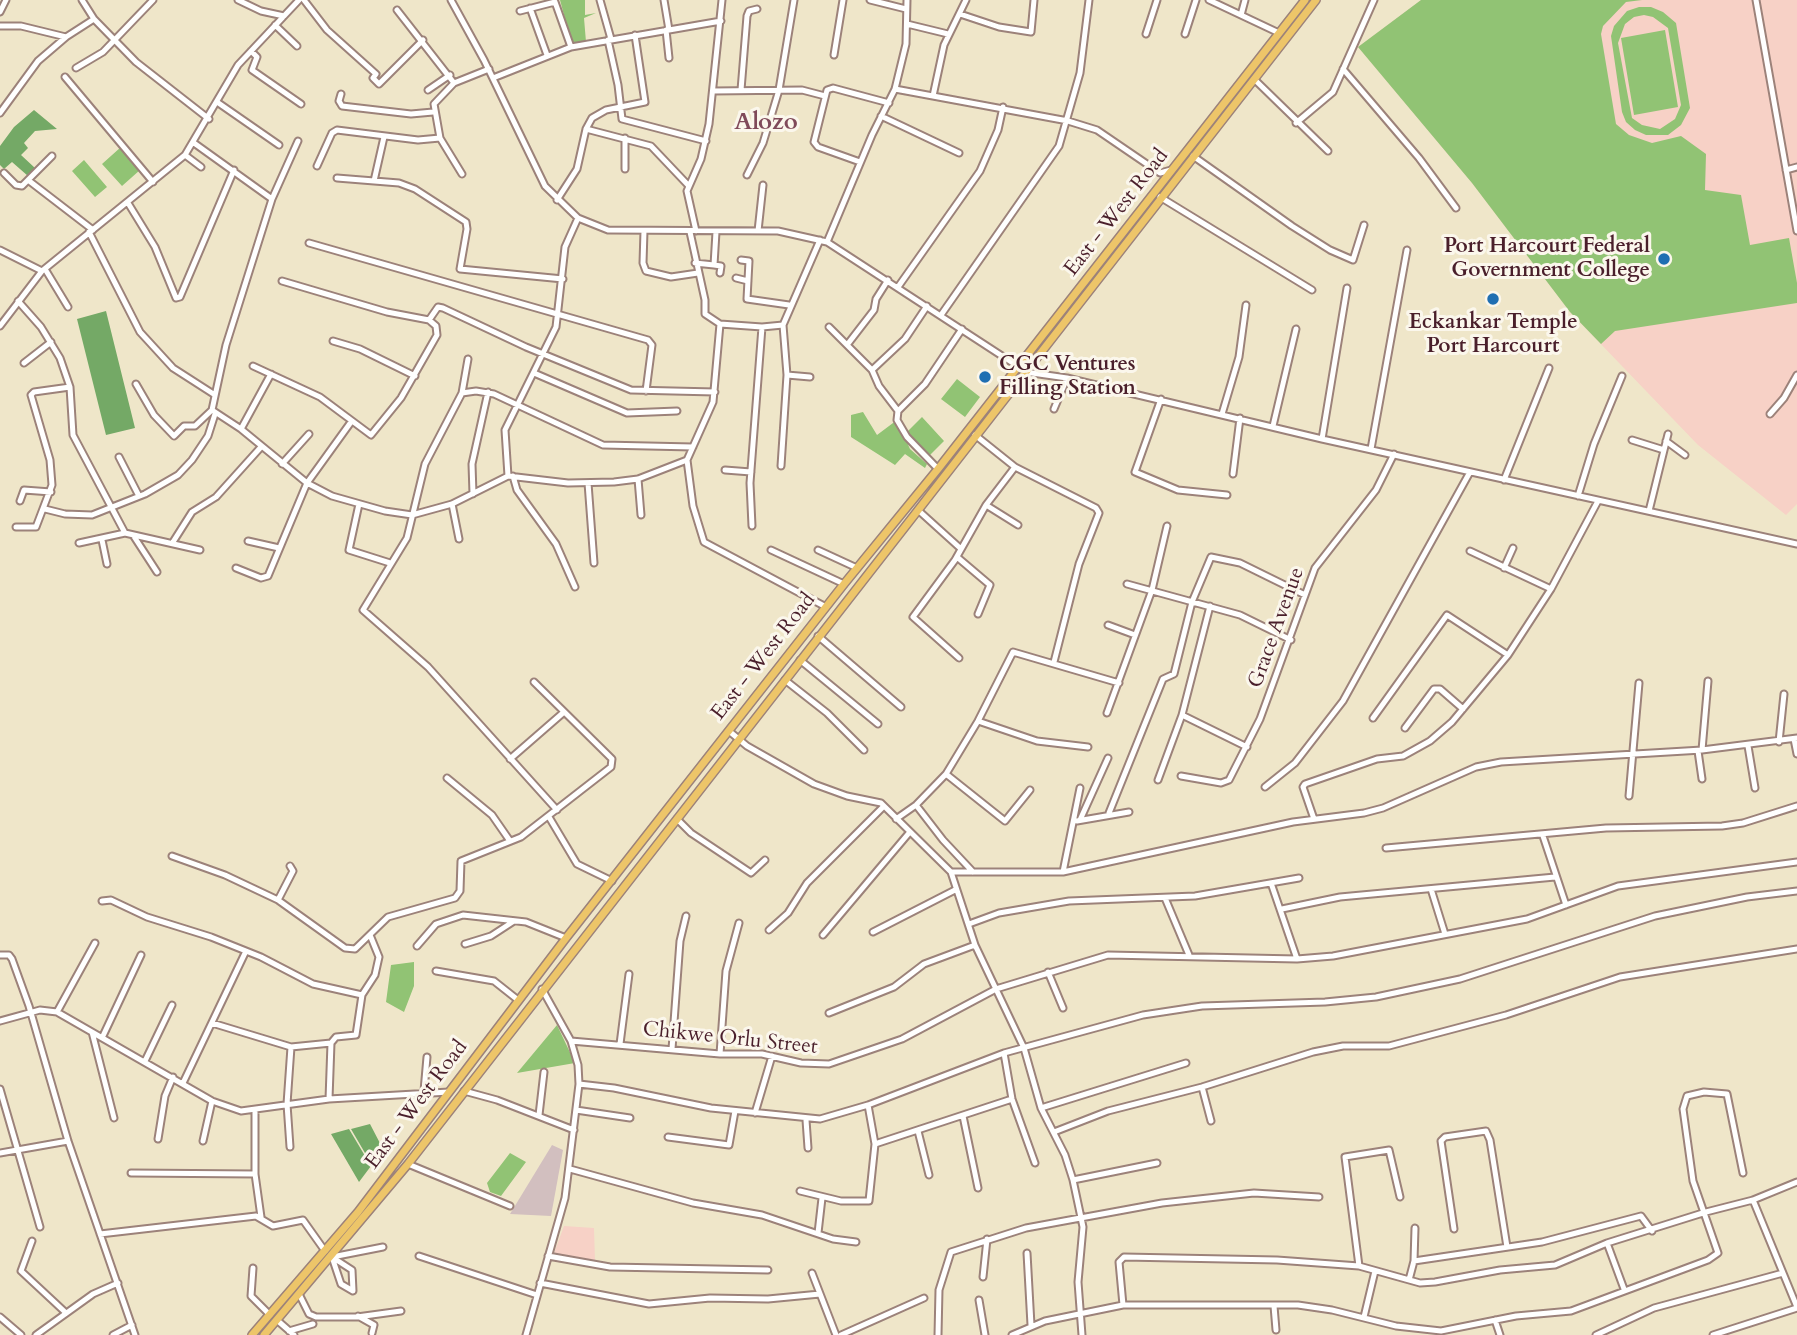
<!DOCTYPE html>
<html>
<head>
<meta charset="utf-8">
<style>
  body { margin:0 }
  canvas { display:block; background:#efe6c9 }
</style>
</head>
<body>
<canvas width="1797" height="1335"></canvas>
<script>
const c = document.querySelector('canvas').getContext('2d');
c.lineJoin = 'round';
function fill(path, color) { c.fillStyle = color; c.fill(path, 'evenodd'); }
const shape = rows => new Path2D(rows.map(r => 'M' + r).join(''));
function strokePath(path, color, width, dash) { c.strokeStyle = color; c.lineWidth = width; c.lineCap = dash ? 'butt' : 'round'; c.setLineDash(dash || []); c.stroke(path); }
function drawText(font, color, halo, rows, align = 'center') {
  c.font = font + ' Cardo,serif'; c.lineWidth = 6; c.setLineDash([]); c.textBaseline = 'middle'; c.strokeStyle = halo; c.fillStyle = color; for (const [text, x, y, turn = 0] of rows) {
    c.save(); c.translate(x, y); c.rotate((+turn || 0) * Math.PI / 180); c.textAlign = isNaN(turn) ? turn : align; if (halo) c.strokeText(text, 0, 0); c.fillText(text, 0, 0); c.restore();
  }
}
const built = shape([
  [1421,0,1797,0,1797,504,1786,515,1698,445,1570,312,1472,183,1358,47],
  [564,1226,594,1228,595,1261,554,1253]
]);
const industrial = shape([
  [552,1145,563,1150,551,1216,510,1214]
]);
const green = shape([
  [560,0,585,0,585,15,596,13,584,18,586,42,572,45],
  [1421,0,1642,0,1626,2,1603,26,1601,34,1616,124,1629,135,1652,143,1681,136,1706,154,1705,190,1741,195,1750,245,1789,238,1797,283,1797,303,1615,331,1601,344,1570,312,1472,183,1358,47],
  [1639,7,1651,7,1663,12,1676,23,1690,108,1681,125,1668,135,1646,135,1635,130,1626,122,1622,112,1611,36,1614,26,1627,11],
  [1644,15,1653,17,1668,28,1681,105,1675,119,1660,129,1642,125,1632,118,1618,43,1625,24,1634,17],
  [1665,30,1678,107,1634,115,1621,38],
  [121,147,140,170,122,186,102,164],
  [84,160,107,187,95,197,72,171],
  [957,379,980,397,965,417,941,399],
  [863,412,877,435,897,420,910,449,927,464,925,468,905,454,895,465,851,437,851,415],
  [922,417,944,441,928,457,906,433],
  [414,962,414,986,404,1012,386,1002,391,965],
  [557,1025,575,1063,517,1073],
  [510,1153,526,1162,501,1196,490,1192,487,1183]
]);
const forest = shape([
  [34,110,57,129,35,131,24,143,28,148,21,155,35,168,28,176,12,162,4,169,0,165,0,146,14,127],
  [106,311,135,428,106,435,77,319],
  [370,1124,383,1149,372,1165,351,1129],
  [349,1129,371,1166,359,1182,331,1134]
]);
const minor = shape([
  [82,0,94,19,136,62,209,119],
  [238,0,261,11,284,16],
  [304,0,327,30,376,74,373,78,379,84,423,40],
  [451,0,484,60,545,186,578,218,608,230,778,231,827,242,1019,367],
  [600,0,611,39],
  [664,0,669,30],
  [870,0,906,9],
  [1209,0,1279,33],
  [1756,0,1797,231],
  [530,8,547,55],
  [397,10,454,83],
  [520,11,555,2,571,47],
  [0,12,6,0],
  [960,14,999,27,1031,32,1034,0],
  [1241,15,1245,0],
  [907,24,948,34],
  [275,25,297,46],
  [0,26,21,26,66,37,94,19],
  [666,30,669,58],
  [1146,34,1157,0],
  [1185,34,1196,0],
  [608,40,618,85,622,119,706,141],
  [251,51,257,57,252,70,301,104],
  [834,55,843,0],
  [76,68,103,52,153,0],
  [1343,69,1419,158,1456,208],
  [65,77,153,182],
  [493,78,571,47,721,21],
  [1254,79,1328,151],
  [895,89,1068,121,1097,130,1160,173,1171,170],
  [428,90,450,75],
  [741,90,747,16,749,11,757,9],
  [713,91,802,90,825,96],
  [341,94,339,101,342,106,411,114,433,112],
  [933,96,944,45,966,0],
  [217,102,279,145],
  [0,113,38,61,66,37],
  [881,116,959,153],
  [1296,123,1333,92,1374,0],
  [586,129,651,146,688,185],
  [194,143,272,199],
  [185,155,201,167],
  [1193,156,1292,226,1330,250,1353,260,1364,225],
  [860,162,818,147,814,142,827,90,833,88,889,103],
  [317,166,332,133,337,130,418,140,440,138],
  [625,169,625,138],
  [1786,170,1797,167],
  [4,173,16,185,22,186,52,156],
  [462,174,440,138,434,104,454,83,489,69],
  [747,175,763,143,779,90,794,0],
  [337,178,399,183,415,189,466,222,467,229,460,269,563,279],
  [28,180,93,230],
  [374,181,384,137],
  [1160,197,1312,290],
  [557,200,577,169,586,129,592,118,606,110,645,102,635,35],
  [128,203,155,247,176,298],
  [644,231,643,263,646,271,671,277,698,273],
  [696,231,687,191,701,159,709,124,722,0],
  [758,231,763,185],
  [89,232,140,332,173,368,215,395],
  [690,232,705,300,705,314,720,324],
  [827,242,872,135,895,89,906,44,907,0],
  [309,243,648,340,652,345,646,391],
  [0,250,42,271],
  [741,260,749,261,747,299,789,305],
  [695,263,714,265,716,232],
  [714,265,721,266,720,273],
  [45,269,68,307],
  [736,278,748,281],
  [898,287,980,171,998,130,1003,107],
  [176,298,180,297,234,170],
  [18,301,41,327,60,358,70,387,73,435,125,533],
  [941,315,1059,146,1080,73,1089,0],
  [429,320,438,307,443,308,526,347,631,390,715,392],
  [783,325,762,327,720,324,713,402,687,460,693,506,704,542,826,607],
  [0,326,42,271,185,155,238,65,299,0],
  [829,327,872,370,879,386,898,411,897,420,907,437,938,469],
  [333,341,360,349,415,376],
  [847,345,874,310,876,299,888,280],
  [468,359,462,393,425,464,407,538,363,610,428,667,557,810],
  [24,363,51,342],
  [253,366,320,397,371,435,401,398,437,335,436,326,429,320,387,312,282,281],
  [872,370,905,339,927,306],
  [1025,372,1067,378,1322,439,1797,544],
  [534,373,627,413,677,411],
  [787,375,810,377],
  [136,384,154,415,174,436,184,426,195,426,212,410,226,345,272,199,298,141],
  [462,393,476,391,494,394,603,445,693,447],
  [1161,399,1135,472,1178,490,1227,495],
  [1054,409,1067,378],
  [212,410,241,429,307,483,332,496,385,511,412,515,452,504,508,476,568,483,614,482,638,479,687,460],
  [898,411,925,384,962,329],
  [1222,414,1239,357,1246,305],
  [1770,414,1784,398,1797,375],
  [1273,426,1296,329],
  [241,429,271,374],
  [975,435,1015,467,1096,508,1099,513,1079,564,1054,662],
  [1322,439,1347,288],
  [1632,440,1664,450],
  [1666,441,1685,455],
  [1371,449,1407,250],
  [119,457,139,496],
  [282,464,309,434],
  [781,466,787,375,783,325,820,240],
  [725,470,751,472],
  [1233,474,1240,418],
  [508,476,505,430,556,327,565,247,578,218],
  [513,476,517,490,556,544,575,587],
  [638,479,641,515],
  [1504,480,1549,368],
  [588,483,594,563],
  [473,494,472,464,488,392],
  [1578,496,1594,444,1622,376],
  [20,501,24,490,51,492],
  [359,504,349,550,390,563],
  [452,504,459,539],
  [986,505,1018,525],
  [45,509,65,514,92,515,145,494,178,475,192,460,208,436,215,414],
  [918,510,960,548],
  [1649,511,1668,434],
  [752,526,750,483,762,327],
  [16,527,36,527,52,485,50,460,31,395,34,392,70,387],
  [133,535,157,572],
  [102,540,107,564],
  [248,541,279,548],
  [173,542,192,512,216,497,261,447],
  [79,543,125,533,200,550],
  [771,550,844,584],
  [818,550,857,568],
  [1470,551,1551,589],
  [957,557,990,585,978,614],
  [236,568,261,578,268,576,307,483,351,422],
  [1504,568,1513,548],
  [1127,584,1240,615,1291,640],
  [1108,625,1135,635],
  [818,636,901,707],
  [959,658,913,617,955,560,986,505,1015,467],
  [800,660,878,724],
  [785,680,827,713,864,750],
  [1107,713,1152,590,1167,526],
  [1182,715,1247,747],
  [1373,718,1447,615,1508,655],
  [978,721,1037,741,1088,747],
  [1405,728,1434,689,1440,689,1463,709],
  [729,731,747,746,814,784,847,796,881,803,951,872,975,945,1024,1048,1041,1108,1065,1155,1073,1180,1083,1227,1078,1282,1082,1335],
  [1794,739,1797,754],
  [1779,742,1784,694],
  [1748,746,1755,788],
  [1702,750,1708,681],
  [1698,751,1702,779],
  [510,759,564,712],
  [946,774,1005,821,1030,790],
  [1181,776,1221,783,1229,780,1260,719,1315,568,1376,490,1394,454],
  [447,778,492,815,510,841],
  [1158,780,1182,715,1210,606],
  [1265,787,1295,763,1343,701,1470,472],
  [1629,796,1639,683],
  [916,805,943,840,973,872],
  [1109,813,1163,679,1174,674,1192,602,1211,557,1240,563,1305,595],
  [549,817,577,864,612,881],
  [677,819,691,833,751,873,765,860],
  [896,819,916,805,946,774,978,721,1013,652,1119,683],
  [1314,819,1303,787,1305,784,1377,759,1403,756,1430,741,1452,722,1508,655,1551,589,1598,501],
  [1080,820,1108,758],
  [1077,821,1129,812],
  [1543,836,1566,905],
  [1386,848,1606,828,1722,826,1743,823,1797,806],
  [172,856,225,875,278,900,345,948,355,949,388,917,455,898,460,891,461,861,521,837,611,767,612,759,534,682],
  [951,872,1063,872,1293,822,1364,813,1383,808,1476,767,1501,762,1702,750,1797,738],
  [1063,872,1080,788],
  [1271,883,1297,959],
  [1431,889,1445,934],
  [1165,898,1189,955],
  [278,900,293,871,290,866],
  [102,901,111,900,147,917,211,937,261,957,313,984,362,995],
  [1282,909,1340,897,1555,877],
  [969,924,999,913,1069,901,1195,896,1299,878],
  [769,930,788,913,807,883,884,806],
  [873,932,955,890],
  [823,935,909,833],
  [465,944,491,936,514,921],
  [417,946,436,924,463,915,526,922,566,938],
  [0,955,9,955,12,959,29,1006,68,1141,135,1335],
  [436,971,494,981,518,1000],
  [1048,972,1063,1008],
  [57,1012,95,943],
  [829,1013,894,987,924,964,975,945],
  [0,1021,40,1010,57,1012,212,1101,241,1111,329,1099,449,1092],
  [212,1023,291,1047,287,1104,290,1147],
  [92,1032,114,1118],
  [102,1038,141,955],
  [571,1041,720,1054,762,1054,801,1063,829,1064,902,1039,996,989,1108,955,1297,959,1333,956,1527,919,1618,886,1797,862],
  [620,1044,629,974],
  [291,1047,331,1043,336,1037,356,1035,362,995,375,975,379,957,370,935],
  [672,1049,680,941,686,916],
  [1004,1053,1012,1099,1035,1163],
  [720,1054,726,971,739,923],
  [145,1061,172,1005],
  [183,1083,246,951],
  [579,1084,614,1088,711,1108,820,1119,868,1105,1004,1053,1143,1015,1202,1006,1325,1002,1376,997,1460,979,1655,916,1747,897,1797,891],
  [1202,1087,1211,1121],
  [0,1089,40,1227],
  [424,1091,427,1057],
  [464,1091,497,1100,574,1130],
  [329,1099,331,1043],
  [1041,1108,1186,1063],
  [255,1110,255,1174,261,1217],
  [576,1110,630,1118],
  [755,1113,772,1056],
  [539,1115,544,1072],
  [963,1116,978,1188],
  [806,1120,808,1148],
  [918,1131,929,1175],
  [1054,1132,1108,1111,1202,1087,1313,1052,1343,1046,1389,1046,1506,1015,1620,977,1797,949],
  [668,1137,729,1145,735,1111],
  [158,1139,165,1096,173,1077],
  [203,1141,212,1101],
  [875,1144,1012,1099],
  [0,1153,68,1141],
  [408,1164,510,1206],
  [570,1169,693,1203,762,1215,833,1239,856,1242],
  [131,1173,255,1174],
  [1073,1180,1157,1163],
  [800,1191,841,1201,869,1201,875,1144,868,1105],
  [1753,1200,1797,1307],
  [1454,1229,1441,1141,1445,1137,1486,1131,1490,1140,1507,1247],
  [818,1233,822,1198],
  [100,1234,256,1216,273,1226,303,1220,325,1251],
  [32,1241,21,1271,65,1312],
  [1607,1243,1624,1289],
  [1027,1253,1031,1325],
  [419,1256,537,1295],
  [548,1256,610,1267,768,1270],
  [332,1257,352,1270,353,1291,341,1284,332,1257],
  [332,1257,383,1247],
  [1414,1261,1542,1242,1641,1216,1652,1231],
  [1359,1266,1345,1157,1389,1150,1400,1197],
  [253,1268,251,1296,270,1315],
  [812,1273,836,1335],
  [983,1277,987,1239],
  [1409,1280,1414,1261,1415,1228],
  [540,1283,649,1304,710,1298,768,1299,820,1294],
  [300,1296,309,1314,316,1317,357,1317,401,1311],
  [979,1300,985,1335],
  [1123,1305,1119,1262,1124,1257,1277,1260,1359,1266,1420,1283,1435,1282,1500,1270,1555,1265,1607,1243,1706,1212,1753,1200,1797,1182],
  [1274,1306,1276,1330],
  [358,1316,374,1325,372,1333],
  [0,1317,21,1335],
  [1364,1317,1375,1271],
  [1495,1320,1500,1335],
  [278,1321,294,1335],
  [289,1331,313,1324],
  [36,1335,93,1294,118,1283],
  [113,1335,132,1325],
  [526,1335,565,1198,579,1084,578,1065,571,1041,542,989],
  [841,1335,924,1298],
  [938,1335,939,1290,951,1252,1026,1228,1162,1203,1254,1193,1319,1197],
  [1012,1335,1045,1321,1123,1305,1298,1305,1332,1310,1396,1326,1441,1331,1516,1316,1571,1311,1708,1260,1718,1253,1693,1181,1683,1109,1687,1096,1704,1092,1727,1094,1743,1173],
  [1596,1335,1654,1308,1783,1273],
  [1713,1335,1797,1308]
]);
const major = shape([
  [252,1335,358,1212,566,938,844,584,938,469,1305,0],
  [264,1335,408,1164,1316,0]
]);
const markers = [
  [1664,259,7,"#1f6fb2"],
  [1493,299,7,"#1f6fb2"],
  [985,377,7,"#1f6fb2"]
];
const streetNames = [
  ["East - West Road",1117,213,-52],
  ["Grace Avenue",1277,628,-70],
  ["East - West Road",764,657,-52],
  ["Chikwe Orlu Street",730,1039,6],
  ["East - West Road",417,1105,-53]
];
const poiNames = [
  ["Port Harcourt Federal",1650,247],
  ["Government College",1650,271],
  ["Eckankar Temple",1493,323,"center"],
  ["Port Harcourt",1493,347,"center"],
  ["CGC Ventures",999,365,"left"],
  ["Filling Station",999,389,"left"]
];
const quarterNames = [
  ["Alozo",766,123]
];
fill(built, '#f7d1c6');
fill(industrial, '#d2bfbf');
fill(green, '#91c374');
fill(forest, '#74a966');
strokePath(minor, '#9c827a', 9);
strokePath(major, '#9c827a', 10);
strokePath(minor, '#fff', 5);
strokePath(major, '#edc569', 7);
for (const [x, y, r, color] of markers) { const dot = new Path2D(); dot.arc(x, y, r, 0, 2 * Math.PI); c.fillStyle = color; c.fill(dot); strokePath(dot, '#fbf7ec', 2.5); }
drawText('21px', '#4a1f2b', '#fbf7ec', streetNames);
drawText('bold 21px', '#4a1f2b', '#fbf7ec', poiNames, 'right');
drawText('bold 24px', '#804a5a', '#fbf7ec', quarterNames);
</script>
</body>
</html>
